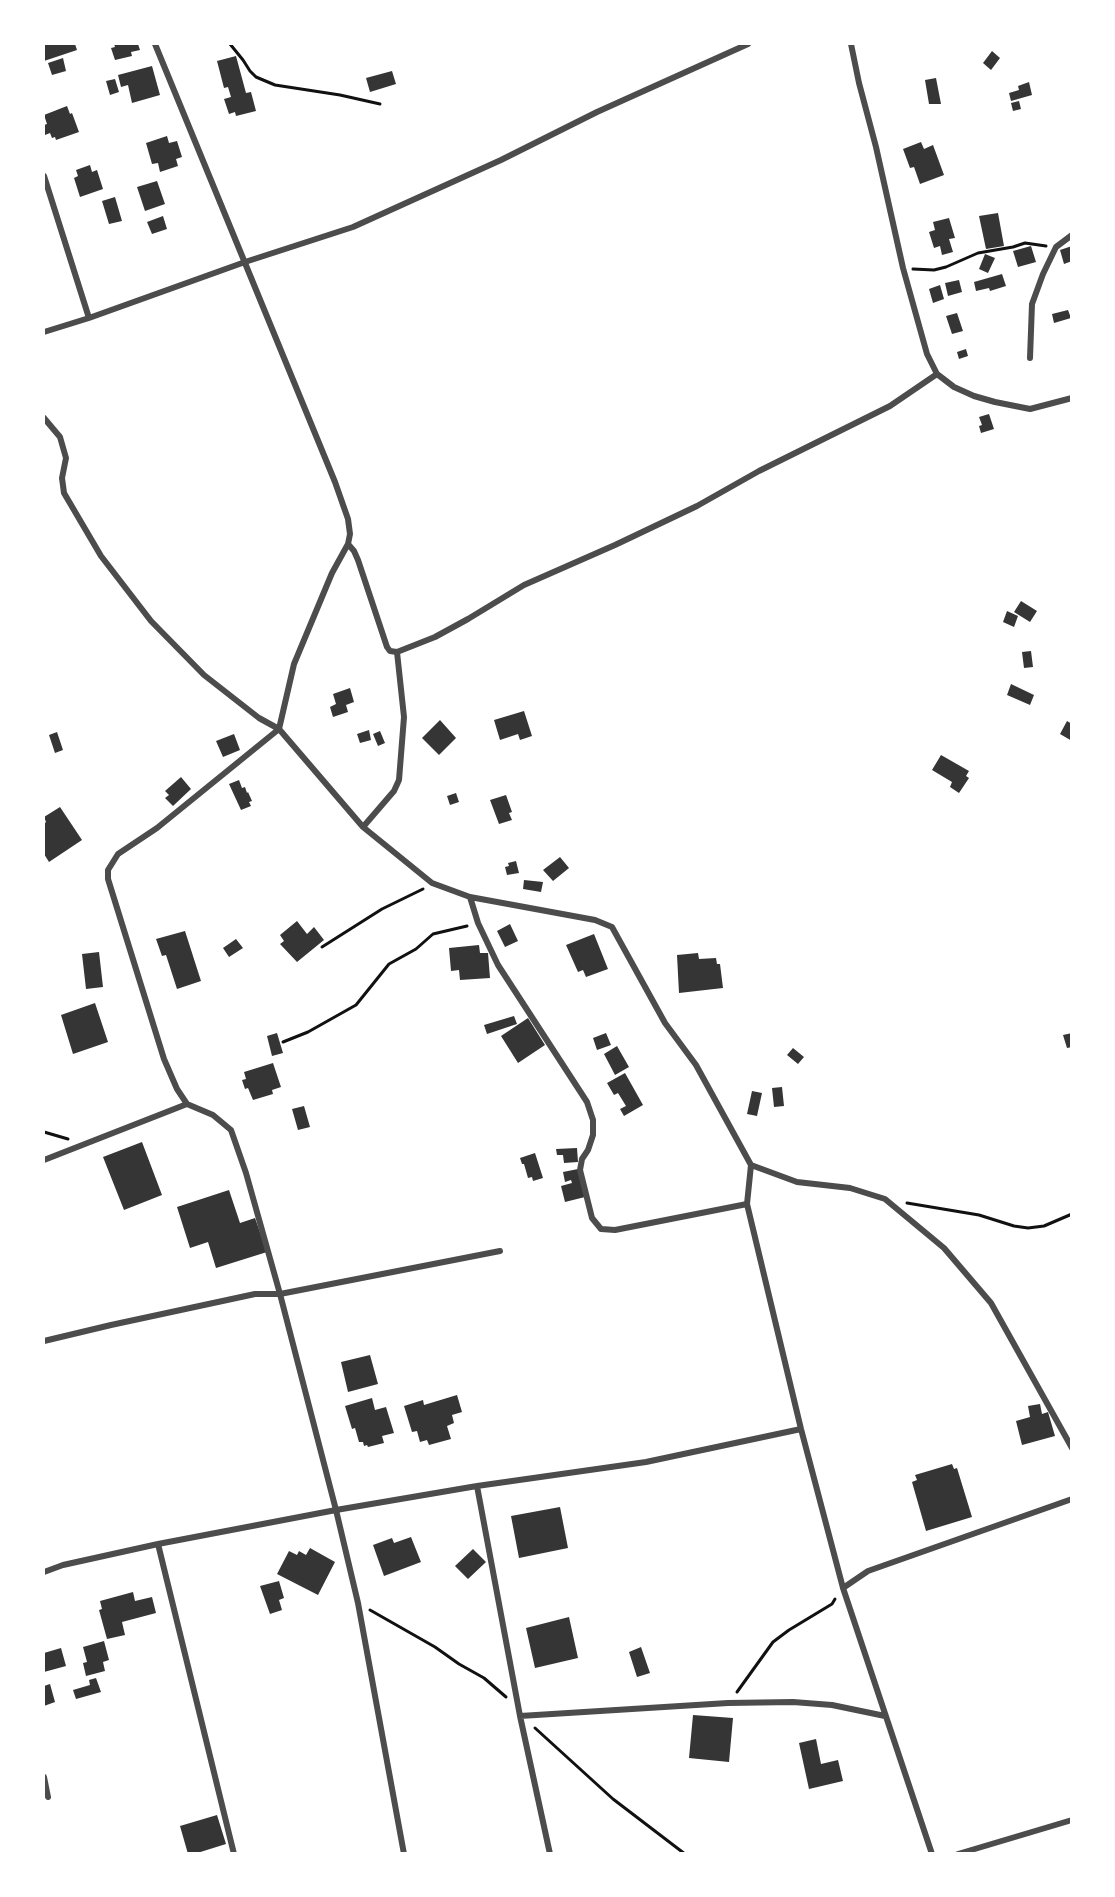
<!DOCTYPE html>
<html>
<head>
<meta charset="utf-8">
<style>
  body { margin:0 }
  #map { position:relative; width:1115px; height:1897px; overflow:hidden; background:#fff; font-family:"PT Sans Narrow",sans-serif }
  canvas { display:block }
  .frame { position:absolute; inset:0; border:45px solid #fff; pointer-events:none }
</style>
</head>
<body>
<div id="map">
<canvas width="1115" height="1897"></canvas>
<div class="frame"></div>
</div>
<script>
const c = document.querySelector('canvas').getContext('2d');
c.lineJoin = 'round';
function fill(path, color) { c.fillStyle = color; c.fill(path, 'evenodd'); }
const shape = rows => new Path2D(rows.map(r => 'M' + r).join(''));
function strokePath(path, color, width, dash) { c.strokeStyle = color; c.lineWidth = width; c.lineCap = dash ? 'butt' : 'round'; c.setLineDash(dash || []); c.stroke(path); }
const building = shape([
  [44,44,75,44,77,50,44,61],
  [114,44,138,44,140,50,131,52,132,56,115,60,111,48,115,47],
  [992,51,1000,58,991,70,983,63],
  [236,56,246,93,251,92,256,111,236,116,235,112,229,114,224,99,231,97,228,87,224,88,217,61],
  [63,58,66,71,52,75,48,63],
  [152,66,160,95,132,103,128,85,121,87,118,75],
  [392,71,396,84,370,92,366,78],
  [936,78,941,104,929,104,925,80],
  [115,79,119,92,110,95,106,81],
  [1029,82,1032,95,1011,101,1009,93,1019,90,1018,86],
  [1019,101,1021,109,1013,111,1011,103],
  [67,106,70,114,72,113,79,132,56,140,55,137,52,138,50,133,45,135,44,125,47,124,44,115],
  [167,136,169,143,177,141,182,157,176,159,178,166,160,172,158,163,152,164,146,143],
  [921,142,924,149,933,145,944,175,920,184,914,167,910,168,903,149],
  [90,165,92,172,97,170,103,189,80,197,74,178,78,176,76,170],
  [157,181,165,204,145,211,137,187],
  [115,197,122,221,109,224,102,201],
  [998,213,1004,246,986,249,979,216],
  [163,216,167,229,152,234,147,222],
  [949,218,955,238,949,239,953,252,942,255,940,246,934,248,929,232,935,230,933,222],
  [1031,246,1036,262,1018,267,1013,251],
  [1072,246,1072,261,1064,264,1060,250],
  [985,254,995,258,988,273,979,269],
  [1002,274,1006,286,990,291,989,288,976,291,974,282],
  [959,280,962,292,948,296,945,283],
  [940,285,944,299,933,303,929,289],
  [1068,310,1071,318,1054,323,1052,314],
  [957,313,963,331,952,334,946,316],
  [966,349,968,356,959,359,957,352],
  [989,414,994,429,981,433,979,426,982,425,979,417],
  [1021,601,1037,611,1030,622,1014,612],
  [1007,611,1018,616,1014,627,1003,622],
  [1031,651,1033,667,1024,668,1022,652],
  [1011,684,1034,695,1030,705,1007,695],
  [350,688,354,702,346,705,348,712,333,717,330,707,336,704,333,694],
  [524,711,532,736,520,740,518,734,500,740,494,720],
  [440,720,456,738,439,755,422,738],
  [1067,721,1072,724,1072,741,1060,734],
  [369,730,371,740,360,743,357,734],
  [380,731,385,743,378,746,373,734],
  [57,732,63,750,55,753,49,735],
  [234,734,240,750,223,757,216,741],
  [941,755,969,771,966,776,969,778,959,793,950,787,952,782,932,770],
  [181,777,191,789,173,806,165,798,169,795,165,791],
  [239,780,242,788,245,787,247,793,248,792,252,801,249,802,251,806,241,810,229,784],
  [456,793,459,802,450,805,447,796],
  [506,795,512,812,509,813,512,820,499,824,490,800],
  [60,807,82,840,49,862,44,854,44,824,46,822,44,817],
  [560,857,569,868,553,881,543,870],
  [516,861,519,873,507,875,505,867,509,866,508,863],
  [524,880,543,882,541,892,523,889],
  [297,921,307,934,314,927,324,940,297,962,280,944,284,941,280,935],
  [510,924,518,941,505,947,497,931],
  [185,931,201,981,177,989,166,955,162,956,156,939],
  [594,934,608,969,586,977,583,970,578,972,566,945],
  [236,939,243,948,229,957,223,948],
  [479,945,480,953,488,953,490,978,460,980,459,970,451,971,449,948],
  [99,952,103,987,86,989,82,954],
  [698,953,699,959,716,958,717,964,720,964,723,988,679,993,677,955],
  [95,1003,108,1042,73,1054,61,1015],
  [514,1016,517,1024,487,1034,484,1025],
  [528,1018,545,1045,518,1063,501,1036],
  [277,1033,283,1053,272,1056,267,1036],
  [606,1033,611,1045,597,1050,593,1038],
  [1072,1033,1072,1047,1067,1048,1063,1035],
  [617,1046,629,1067,615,1075,604,1054],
  [793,1048,804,1057,798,1064,787,1055],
  [273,1063,281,1087,272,1090,273,1094,253,1100,248,1088,245,1089,242,1080,246,1079,244,1072],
  [625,1073,643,1105,624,1116,620,1109,626,1106,618,1093,614,1095,607,1083],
  [782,1087,784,1106,774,1107,772,1088],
  [752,1091,762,1093,757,1116,747,1114],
  [304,1106,310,1127,298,1130,292,1109],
  [142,1142,162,1195,124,1210,103,1157],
  [577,1148,578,1162,564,1163,563,1155,557,1155,556,1149],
  [535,1153,543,1178,533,1181,532,1177,528,1178,524,1164,522,1164,520,1158],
  [578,1169,585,1197,565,1202,561,1186,572,1183,571,1180,565,1182,563,1172],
  [229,1190,240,1223,255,1218,267,1252,216,1268,208,1242,190,1248,177,1207],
  [370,1355,378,1384,348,1392,341,1362],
  [457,1395,462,1412,452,1415,454,1423,447,1426,451,1439,429,1445,427,1440,420,1442,417,1431,412,1432,404,1406,423,1400,424,1405],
  [372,1398,375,1410,386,1407,394,1433,382,1436,384,1443,368,1447,367,1445,364,1446,363,1442,359,1442,355,1428,352,1429,345,1406],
  [1040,1404,1042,1414,1048,1412,1055,1436,1022,1445,1016,1421,1030,1417,1028,1406],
  [952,1464,954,1469,957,1468,972,1517,926,1531,912,1482,917,1480,915,1475],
  [560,1507,568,1548,519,1558,511,1516],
  [411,1537,421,1562,384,1576,373,1545,392,1538,394,1543],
  [310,1548,335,1562,318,1595,277,1574,289,1551,297,1555,299,1551,306,1555],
  [473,1549,486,1562,468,1579,455,1566],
  [279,1581,284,1598,279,1600,282,1610,270,1614,260,1586],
  [133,1592,135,1601,152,1597,156,1613,122,1622,125,1635,107,1639,99,1610,102,1609,100,1601],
  [569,1617,578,1658,535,1668,526,1628],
  [104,1641,109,1660,103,1662,105,1671,86,1676,83,1663,87,1662,83,1647],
  [641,1647,650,1673,637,1677,629,1652],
  [61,1648,66,1666,44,1672,44,1653],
  [96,1678,101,1692,76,1699,73,1690,90,1685,89,1680],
  [50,1684,55,1702,44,1706,44,1686],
  [693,1715,733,1718,729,1762,689,1758],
  [816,1739,821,1764,838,1760,843,1781,809,1789,799,1743],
  [217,1815,226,1844,194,1854,188,1854,180,1826]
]);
const path = shape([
  [230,44,243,60,250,71,256,77,275,85,340,95,380,104],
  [913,269,934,270,946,267,978,253,1013,247,1025,243,1046,246],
  [322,947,382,909,423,889],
  [283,1042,308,1032,356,1005,389,964,416,949,433,934,467,926],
  [44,1132,68,1139],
  [907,1203,979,1215,1014,1226,1028,1228,1044,1226,1072,1214],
  [370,1610,435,1647,459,1664,484,1678,506,1697],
  [737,1692,773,1642,789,1630,832,1604,835,1599],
  [535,1728,613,1799,685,1854]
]);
const minor = shape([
  [155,44,335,482,348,519,350,534,348,544,332,573,294,664,279,729,157,828,118,854,108,870,108,879,164,1059,177,1089,187,1104,213,1115,231,1130,246,1173,280,1294,336,1510,358,1603,404,1854],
  [851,44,859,83,876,147,903,268,927,354,937,374,954,387,974,396,995,402,1030,409,1072,398],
  [44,176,89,318],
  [44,332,89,318,245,262,353,227,501,160,597,112,748,44],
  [1030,358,1032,304,1043,274,1056,247,1072,235],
  [44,418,60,437,66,458,62,478,64,493,101,556,151,621,204,675,259,718,279,729,363,827,432,883,470,897,595,920,612,927,665,1023,696,1065,751,1165,797,1182,850,1188,885,1199,944,1248,991,1303,1072,1448],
  [348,544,354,551,358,560,387,647,390,651,397,652,435,637,468,619,524,585,615,545,697,506,759,471,890,406,937,374],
  [363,827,394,791,399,780,404,717,397,652],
  [470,897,478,923,498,965,587,1102,593,1120,593,1135,588,1150,582,1159,580,1170,592,1218,601,1229,615,1230,747,1204],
  [44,1160,187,1104],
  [751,1165,747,1204,801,1429,843,1588,932,1854],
  [44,1341,111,1325,255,1294,280,1294,500,1251],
  [477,1486,520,1716,550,1854],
  [158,1544,234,1854],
  [44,1572,63,1565,158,1544,336,1510,477,1486,646,1462,801,1429],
  [843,1588,868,1571,1072,1499],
  [520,1716,728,1703,793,1702,832,1705,885,1716],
  [44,1777,48,1797],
  [958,1854,1072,1820]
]);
fill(building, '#353535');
strokePath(path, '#111', 3);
strokePath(minor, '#4c4c4c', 6);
</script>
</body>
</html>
